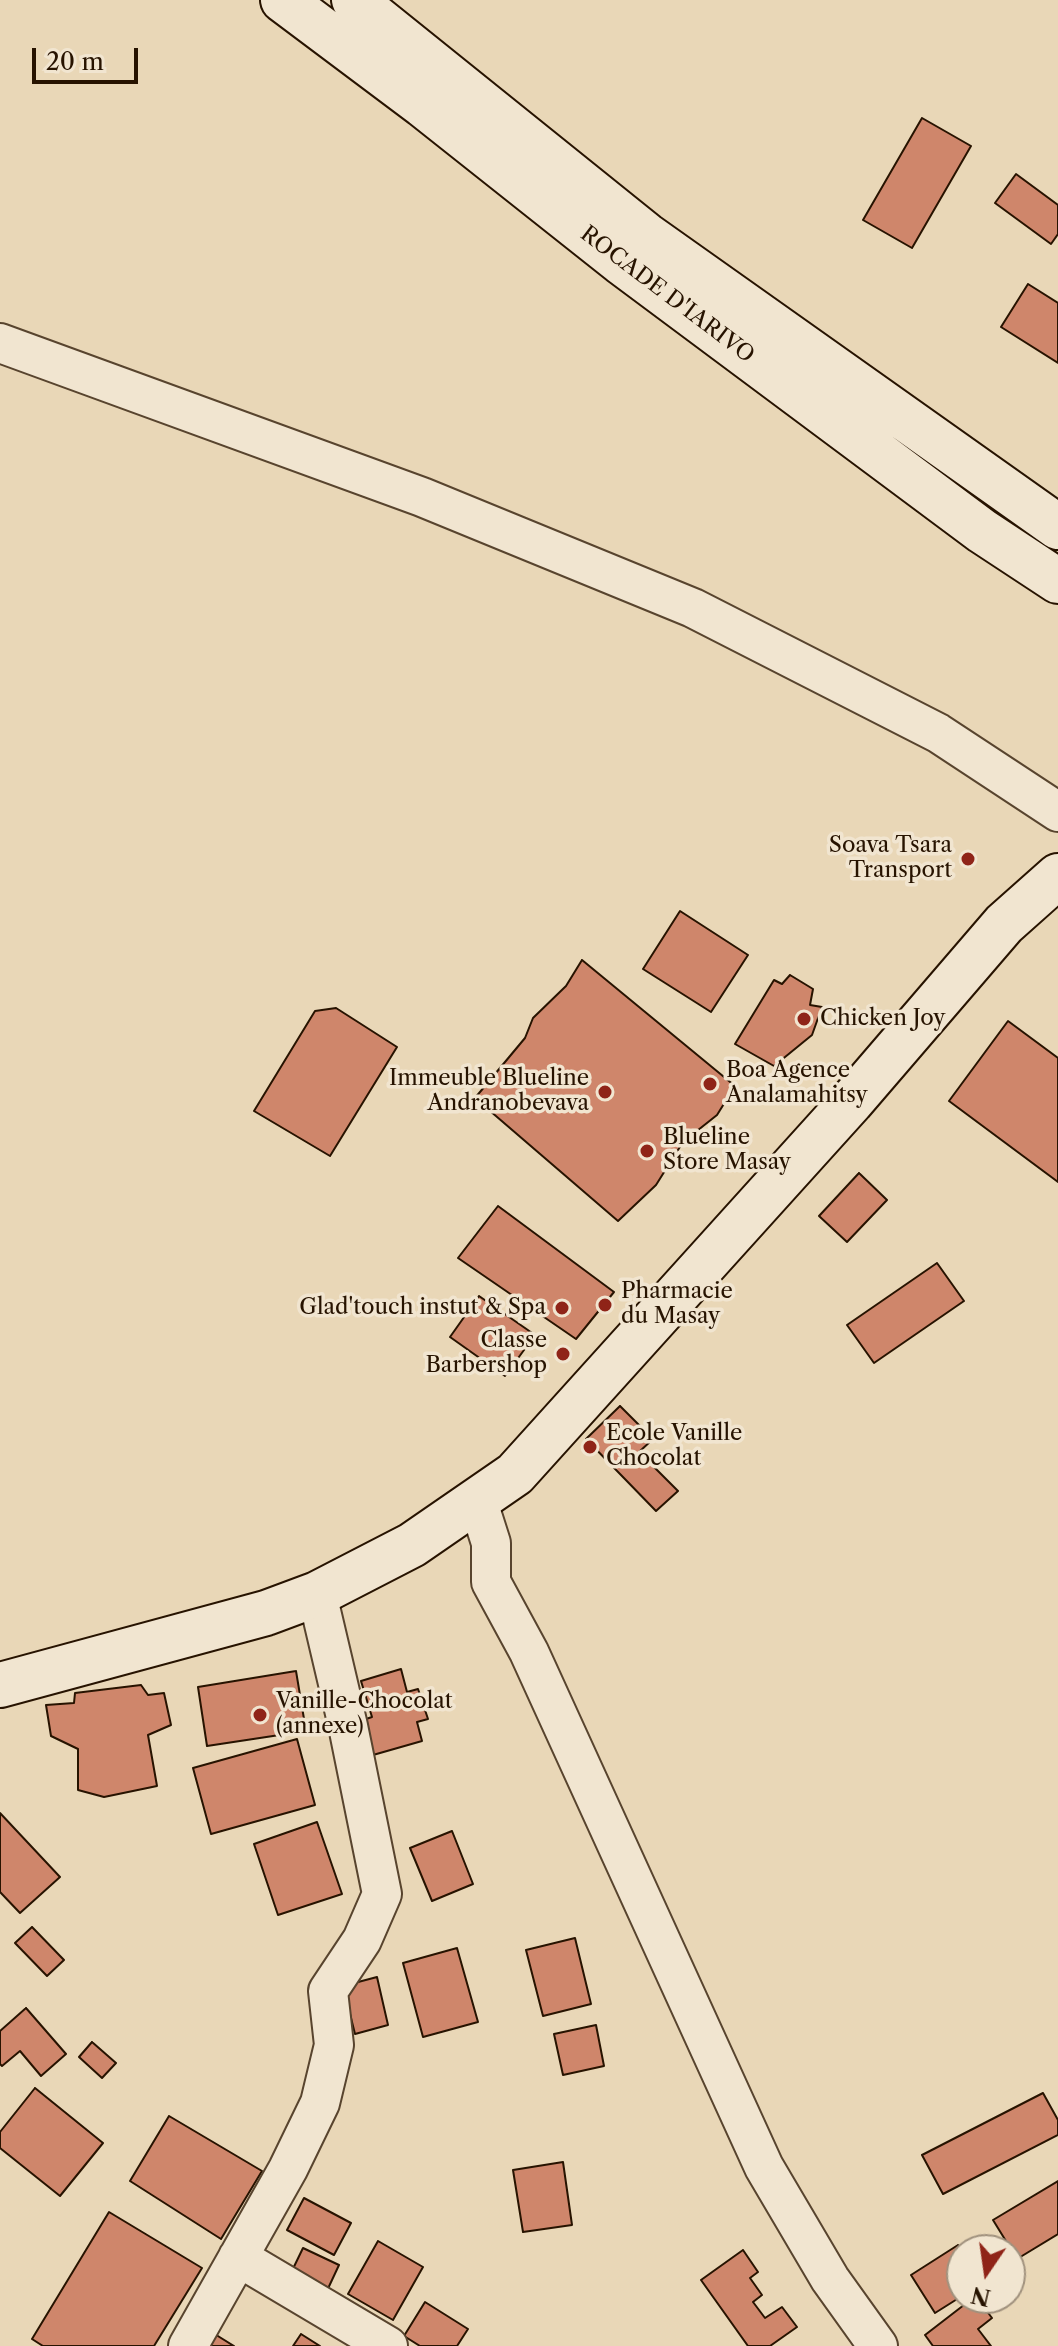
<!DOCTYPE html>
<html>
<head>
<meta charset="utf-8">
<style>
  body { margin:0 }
  #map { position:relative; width:1058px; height:2346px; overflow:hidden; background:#e9d7b7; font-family:"Libre Caslon Text",serif }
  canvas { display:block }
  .north { position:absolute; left:946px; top:2234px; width:80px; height:80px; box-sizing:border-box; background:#f1e5d0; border:2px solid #a0917d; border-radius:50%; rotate:193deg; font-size:22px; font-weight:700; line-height:32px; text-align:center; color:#271300 }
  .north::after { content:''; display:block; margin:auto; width:28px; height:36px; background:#8f2418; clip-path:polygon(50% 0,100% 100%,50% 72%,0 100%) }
  .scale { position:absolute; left:32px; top:48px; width:106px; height:36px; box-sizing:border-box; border:4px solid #271300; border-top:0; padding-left:10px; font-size:24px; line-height:28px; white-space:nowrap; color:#271300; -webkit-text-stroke:6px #f1e5d0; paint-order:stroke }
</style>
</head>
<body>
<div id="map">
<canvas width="1058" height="2346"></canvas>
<div class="north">N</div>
<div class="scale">20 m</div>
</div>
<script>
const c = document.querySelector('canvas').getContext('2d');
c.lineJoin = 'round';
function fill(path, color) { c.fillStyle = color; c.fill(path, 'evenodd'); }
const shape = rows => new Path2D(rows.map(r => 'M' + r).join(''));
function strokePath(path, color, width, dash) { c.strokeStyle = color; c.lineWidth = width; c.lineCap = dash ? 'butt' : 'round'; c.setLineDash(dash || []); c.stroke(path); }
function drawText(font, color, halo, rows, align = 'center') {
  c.font = font + ' "Libre Caslon Text",serif'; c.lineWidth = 7; c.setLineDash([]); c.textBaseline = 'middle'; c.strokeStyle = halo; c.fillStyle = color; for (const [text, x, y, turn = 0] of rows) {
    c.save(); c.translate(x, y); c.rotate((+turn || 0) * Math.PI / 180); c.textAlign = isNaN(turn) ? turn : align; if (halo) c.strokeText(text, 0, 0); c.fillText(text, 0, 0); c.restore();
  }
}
const building = shape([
  [922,118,971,146,912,248,863,220,922,118],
  [1016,174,1058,205,1058,234,1051,244,995,203,1016,174],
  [1028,284,1058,303,1058,363,1001,327,1028,284],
  [680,911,748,955,711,1012,643,969,680,911],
  [582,960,735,1086,717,1115,683,1142,656,1185,618,1221,475,1098,525,1038,533,1018,566,986,582,960],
  [790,975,813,989,810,1005,822,1007,812,1035,774,1066,735,1044,774,980,782,984,790,975],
  [336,1008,397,1047,330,1156,254,1111,315,1011,336,1008],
  [1008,1021,1058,1058,1058,1182,949,1101,1008,1021],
  [859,1173,887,1200,847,1242,819,1216,859,1173],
  [498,1206,614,1292,576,1339,458,1258,498,1206],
  [937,1263,964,1301,874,1363,847,1325,937,1263],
  [479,1296,535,1335,505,1376,450,1337,479,1296],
  [620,1406,653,1439,639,1452,678,1491,656,1511,586,1439,620,1406],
  [401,1669,407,1692,418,1689,428,1719,417,1722,422,1741,373,1755,363,1720,372,1717,361,1681,401,1669],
  [296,1671,306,1731,207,1746,198,1687,296,1671],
  [141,1685,148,1695,164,1693,171,1725,148,1735,157,1786,104,1797,78,1790,78,1749,51,1736,46,1705,74,1703,75,1693,141,1685],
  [297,1739,315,1805,211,1834,193,1768,297,1739],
  [0,1813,60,1877,20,1913,0,1892,0,1813],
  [317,1822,342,1894,278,1915,254,1844,317,1822],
  [452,1831,473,1884,432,1901,410,1848,452,1831],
  [32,1927,64,1960,47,1976,15,1943,32,1927],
  [575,1938,591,2004,543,2016,526,1950,575,1938],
  [457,1948,478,2022,423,2037,403,1963,457,1948],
  [377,1977,388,2025,355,2034,343,1986,377,1977],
  [26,2008,66,2054,41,2076,20,2051,2,2066,0,2064,0,2031,26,2008],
  [596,2025,604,2066,563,2075,554,2034,596,2025],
  [92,2042,116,2063,102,2078,79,2057,92,2042],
  [35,2088,103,2143,60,2196,0,2148,0,2132,35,2088],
  [1043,2093,1058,2120,1058,2135,943,2194,922,2155,1043,2093],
  [169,2116,262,2171,221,2239,130,2181,169,2116],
  [563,2162,572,2225,523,2232,513,2170,563,2162],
  [1058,2181,1058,2234,1017,2259,993,2220,1058,2181],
  [304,2198,351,2223,334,2255,287,2230,304,2198],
  [109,2212,202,2268,154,2346,43,2346,32,2339,109,2212],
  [378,2241,423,2267,393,2320,348,2294,378,2241],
  [958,2245,962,2250,962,2296,935,2313,911,2275,958,2245],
  [303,2248,339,2265,325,2295,289,2277,303,2248],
  [743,2250,758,2272,750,2278,762,2295,753,2302,765,2318,782,2307,797,2327,770,2346,748,2346,701,2280,743,2250],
  [973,2298,977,2298,992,2318,978,2329,991,2346,933,2346,925,2335,973,2298],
  [425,2302,468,2329,457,2346,420,2346,404,2336,425,2302],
  [205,2328,234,2346,193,2346,205,2328],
  [301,2334,320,2346,293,2346,301,2334]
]);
const street = shape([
  [0,343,422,497,693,608,938,733,1058,812],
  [477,1499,491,1543,491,1582,529,1652,764,2167,830,2279,878,2346],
  [238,2257,388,2346],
  [188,2346,288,2169,320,2103,334,2045,328,1991,362,1940,382,1894,348,1726,317,1594]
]);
const secondary = shape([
  [283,0,423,105,621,262,982,531,1058,581],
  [354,0,646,235,1058,527],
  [0,1685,266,1613,317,1594,412,1545,515,1474,851,1102,1004,924,1058,876]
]);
const markers = [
  [968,859,8,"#8f2418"],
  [804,1019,8,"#8f2418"],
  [710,1084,8,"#8f2418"],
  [605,1092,8,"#8f2418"],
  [647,1151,8,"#8f2418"],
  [605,1305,8,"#8f2418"],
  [562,1308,8,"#8f2418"],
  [563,1354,8,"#8f2418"],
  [590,1447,8,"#8f2418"],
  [260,1715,8,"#8f2418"]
];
const streetNames = [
  ["ROCADE D'IARIVO",667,295,37]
];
const poiNames = [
  ["Soava Tsara",952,846,"right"],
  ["Transport",952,871,"right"],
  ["Chicken Joy",820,1019],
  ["Boa Agence",726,1071],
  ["Analamahitsy",726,1096],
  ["Immeuble Blueline",589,1079,"right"],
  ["Andranobevava",589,1104,"right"],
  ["Blueline",663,1138],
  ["Store Masay",663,1163],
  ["Pharmacie",621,1292],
  ["du Masay",621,1317],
  ["Glad'touch instut & Spa",546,1308,"right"],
  ["Classe",547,1341,"right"],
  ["Barbershop",547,1366,"right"],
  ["Ecole Vanille",606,1434],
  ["Chocolat",606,1459],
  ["Vanille-Chocolat",276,1702],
  ["(annexe)",276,1727]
];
fill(building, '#cf866b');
strokePath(building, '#271300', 2);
strokePath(street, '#58442e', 42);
strokePath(secondary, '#271300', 48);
strokePath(street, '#f1e5d0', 38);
strokePath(secondary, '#f1e5d0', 44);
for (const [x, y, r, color] of markers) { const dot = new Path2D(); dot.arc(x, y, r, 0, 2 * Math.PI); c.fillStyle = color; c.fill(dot); strokePath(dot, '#f1e5d0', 3); }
drawText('22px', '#271300', '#f1e5d0', streetNames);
drawText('22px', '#271300', '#f1e5d0', poiNames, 'left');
</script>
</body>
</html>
